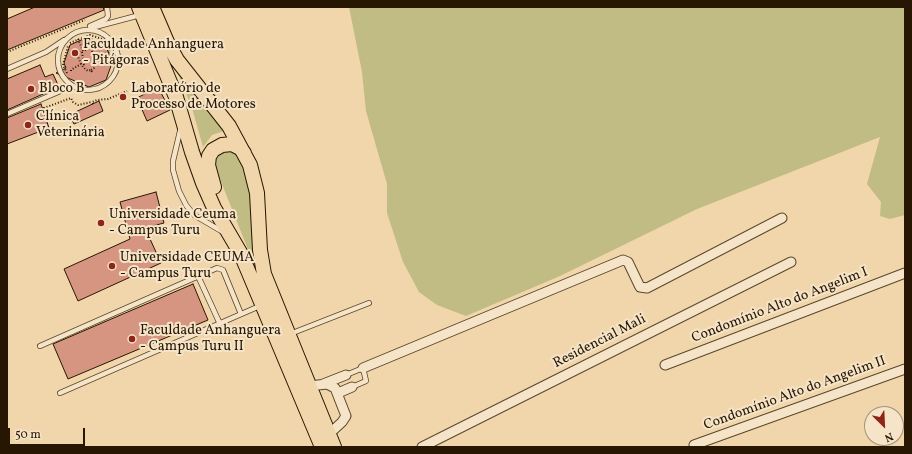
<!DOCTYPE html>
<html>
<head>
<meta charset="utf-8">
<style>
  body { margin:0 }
  #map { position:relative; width:912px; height:454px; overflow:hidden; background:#f0d6aa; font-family:Vollkorn,serif }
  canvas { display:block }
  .frame { position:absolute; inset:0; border:8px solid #271702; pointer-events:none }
  .north { position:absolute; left:864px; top:406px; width:40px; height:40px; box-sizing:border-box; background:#f5e4c8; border:1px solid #a39279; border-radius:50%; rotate:156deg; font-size:11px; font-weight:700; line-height:16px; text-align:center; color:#271702 }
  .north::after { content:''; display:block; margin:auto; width:14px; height:18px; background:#8f2418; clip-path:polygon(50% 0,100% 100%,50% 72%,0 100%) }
  .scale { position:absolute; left:8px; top:428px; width:77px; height:18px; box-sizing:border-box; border:2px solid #271702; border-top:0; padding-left:5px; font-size:12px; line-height:14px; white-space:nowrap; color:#271702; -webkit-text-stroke:3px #f5e4c8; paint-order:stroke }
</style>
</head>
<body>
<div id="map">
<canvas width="912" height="454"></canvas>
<div class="frame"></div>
<div class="north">N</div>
<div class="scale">50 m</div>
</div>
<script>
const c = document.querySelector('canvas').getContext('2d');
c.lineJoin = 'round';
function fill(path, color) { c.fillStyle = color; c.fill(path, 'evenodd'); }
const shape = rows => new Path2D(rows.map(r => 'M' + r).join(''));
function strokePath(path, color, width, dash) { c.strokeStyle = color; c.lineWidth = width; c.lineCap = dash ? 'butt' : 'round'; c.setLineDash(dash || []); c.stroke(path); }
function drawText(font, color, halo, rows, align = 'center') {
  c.font = font + ' Vollkorn,serif'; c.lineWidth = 4; c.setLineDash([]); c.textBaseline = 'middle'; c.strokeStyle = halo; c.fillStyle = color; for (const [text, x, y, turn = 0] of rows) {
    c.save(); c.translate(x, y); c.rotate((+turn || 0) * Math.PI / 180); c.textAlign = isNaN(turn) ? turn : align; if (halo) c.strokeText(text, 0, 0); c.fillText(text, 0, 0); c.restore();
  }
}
const green = shape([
  [349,7,905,7,905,215,890,219,880,216,881,202,867,184,880,137,697,209,560,276,466,316,437,305,419,292,403,262,387,213,387,184,366,111,362,72],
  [173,61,227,130,212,135,203,147,192,108],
  [225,151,233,151,241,160,248,182,253,209,254,259,251,257,216,169,216,157]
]);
const building = shape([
  [35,7,103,7,104,10,7,50,7,19,35,7],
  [88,37,106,46,112,63,106,80,89,87,56,73,66,68,64,63,70,45,88,37],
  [40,65,45,77,53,74,59,87,7,110,7,79,40,65],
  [158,87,170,110,147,121,137,98,158,87],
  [99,101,103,111,74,124,69,115,99,101],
  [41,104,49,128,7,144,7,118,41,104],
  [156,192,164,223,145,228,161,263,78,301,64,269,130,239,120,202,156,192],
  [193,284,208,320,68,379,53,344,193,284]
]);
const path = shape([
  [78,39,83,51,106,42],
  [70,43,90,35,105,40,110,52,101,55,102,57],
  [91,48,94,58,101,55],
  [7,52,85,20],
  [82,52,84,65],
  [81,64,77,54,81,52],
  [91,70,94,68,96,62,94,58,93,58],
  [71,71,71,70,81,64,84,68,88,71,91,70,92,72],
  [67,73,63,65,68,46],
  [93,104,92,102,97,100,108,99,127,91],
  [47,121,49,120,44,108,71,98,73,102,78,105,92,102]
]);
const service = shape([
  [90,26,106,19,108,16,107,7],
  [91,28,140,15],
  '58 60a30 30 0 1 1 60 0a30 30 0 1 1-60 0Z',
  [7,69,46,52,64,40],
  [7,114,72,86],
  [181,127,173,161,173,170,179,191,186,205,194,215,223,232],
  [198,276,220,324],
  [290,334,369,303],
  [40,346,217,268,223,270,241,314],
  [346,375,363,368,366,381,352,387],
  [60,393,262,305]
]);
const minor = shape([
  [665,365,905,273],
  [363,368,623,260,628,262,640,287,647,288,782,218],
  [323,384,346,375],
  [309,386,327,384,335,388,346,416,342,422,329,434],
  [338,393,352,387],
  [694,445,905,369],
  [422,447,791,262]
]);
const primary = shape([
  [139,7,176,97,192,152,203,183,214,208,241,254,322,447],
  [152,7,167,42,177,60,229,126,250,165,257,193,260,250,264,274,334,447],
  [214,187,208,165,209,156,213,150,222,145,232,144,240,148,244,153]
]);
const markers = [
  [75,53,4,"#8f2418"],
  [31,89,4,"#8f2418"],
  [123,97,4,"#8f2418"],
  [28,125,4,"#8f2418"],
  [101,223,4,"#8f2418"],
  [112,266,4,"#8f2418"],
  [132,339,4,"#8f2418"]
];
const poiNames = [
  ["Faculdade Anhanguera",83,45],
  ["- Pitágoras",83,61],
  ["Bloco B",39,89],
  ["Laboratório de",131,89],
  ["Processo de Motores",131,105],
  ["Clínica",36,117],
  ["Veterinária",36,133],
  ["Universidade Ceuma",109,215],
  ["- Campus Turu",109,231],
  ["Universidade CEUMA",120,258],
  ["- Campus Turu",120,274],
  ["Faculdade Anhanguera",140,331],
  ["- Campus Turu II",140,347]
];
const streetNames = [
  ["Condomínio Alto do Angelim I",780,306,-21],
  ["Residencial Mali",600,342,-27],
  ["Condomínio Alto do Angelim II",795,394,-20]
];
fill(green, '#c0bc84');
fill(building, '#d69580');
strokePath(building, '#271702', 1);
strokePath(service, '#59472c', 6);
strokePath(minor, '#59472c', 11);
strokePath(primary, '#271702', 16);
strokePath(path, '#271702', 2, [1, 2]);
strokePath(service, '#f5e4c8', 4.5);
strokePath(minor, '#f5e4c8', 9);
strokePath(primary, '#f0d6aa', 14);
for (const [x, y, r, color] of markers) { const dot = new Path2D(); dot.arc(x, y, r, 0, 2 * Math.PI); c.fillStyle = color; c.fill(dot); strokePath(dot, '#f5e4c8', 1.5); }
drawText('14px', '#271702', '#f5e4c8', poiNames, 'left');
drawText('14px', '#271702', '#f5e4c8', streetNames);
</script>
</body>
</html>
